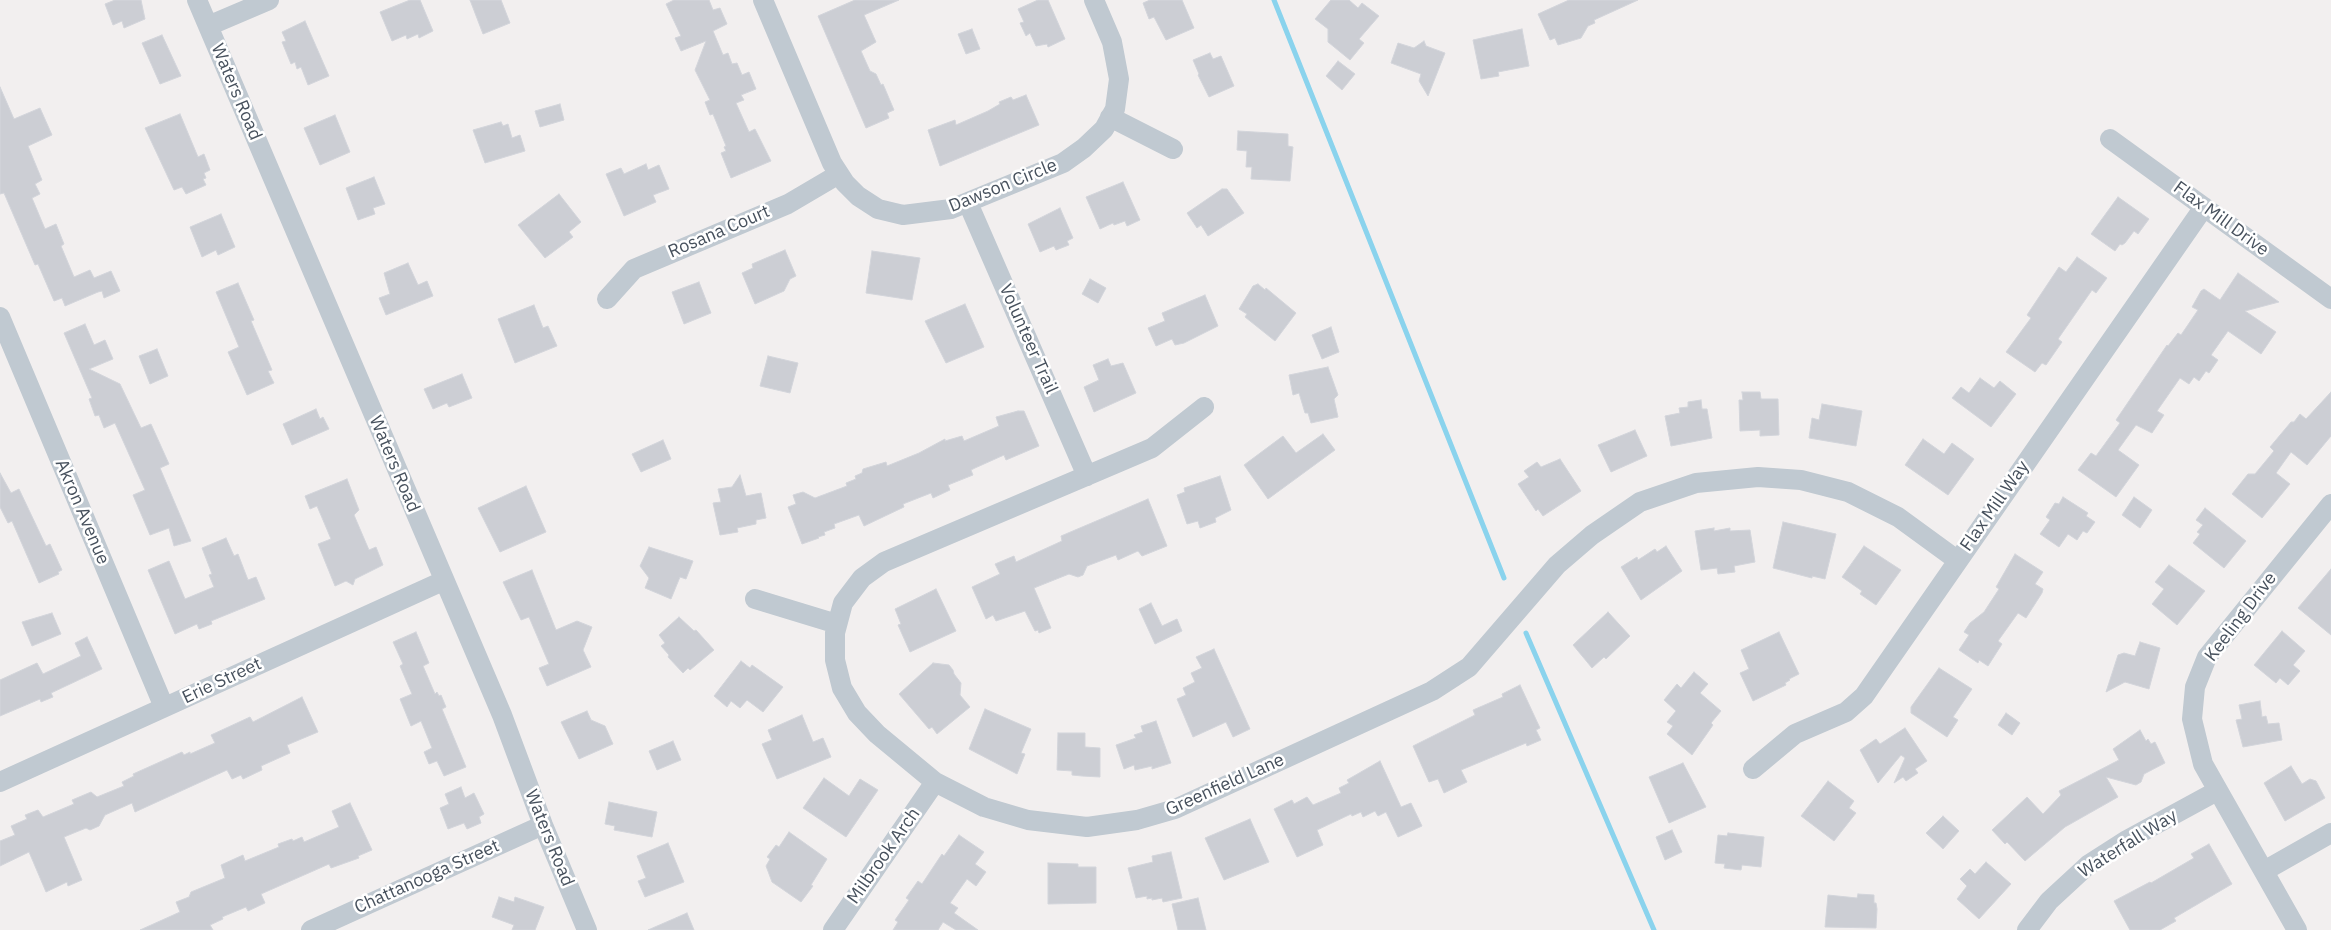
<!DOCTYPE html>
<html>
<head>
<meta charset="utf-8">
<style>
  body { margin:0 }
  canvas { display:block; background:#f2efef }
</style>
</head>
<body>
<canvas width="2331" height="930"></canvas>
<script>
const c = document.querySelector('canvas').getContext('2d');
c.lineJoin = 'round';
const shape = rows => new Path2D(rows.map(r => 'M' + r).join(''));
function strokePath(path, color, width, dash) { c.strokeStyle = color; c.lineWidth = width; c.lineCap = dash ? 'butt' : 'round'; c.setLineDash(dash || []); c.stroke(path); }
function fill(path, color) { c.fillStyle = color; c.fill(path, 'evenodd'); }
function drawText(font, color, halo, rows, align = 'center') {
  c.font = font + ' "IBM Plex Sans",sans-serif'; c.lineWidth = 5; c.setLineDash([]); c.textBaseline = 'middle'; c.strokeStyle = halo; c.fillStyle = color; for (const [text, x, y, turn = 0] of rows) {
    c.save(); c.translate(x, y); c.rotate((+turn || 0) * Math.PI / 180); c.textAlign = isNaN(turn) ? turn : align; if (halo) c.strokeText(text, 0, 0); c.fillText(text, 0, 0); c.restore();
  }
}
const stream = shape([
  [1274,0,1504,578],
  [1526,633,1654,930]
]);
const building = shape([
  [115,0,141,0,145,19,124,28,122,21,113,25,105,4,115,0],
  [410,0,420,0,433,31,419,38,418,34,407,39,406,35,392,41,380,12,410,0],
  [470,0,501,0,510,23,483,34,470,0],
  [674,0,709,0,713,10,720,8,727,24,713,31,723,55,728,53,732,64,737,63,742,75,749,72,756,89,741,95,744,100,736,103,749,132,755,129,771,161,731,178,721,153,726,151,724,147,726,146,713,114,710,115,705,102,710,100,695,70,706,41,681,51,675,38,681,36,666,4,674,0],
  [855,0,899,0,864,15,876,42,861,51,870,71,876,74,881,85,883,84,894,110,887,113,889,118,866,128,818,16,855,0],
  [1038,0,1048,0,1065,39,1048,47,1047,44,1036,46,1030,33,1026,36,1020,23,1024,22,1018,9,1038,0],
  [1150,0,1182,0,1194,28,1166,40,1154,17,1149,19,1143,3,1150,0],
  [1331,0,1349,0,1358,8,1362,3,1379,16,1359,39,1364,43,1350,60,1328,42,1328,29,1315,19,1331,0],
  [1569,0,1638,0,1594,20,1595,23,1588,26,1581,38,1558,45,1555,38,1550,40,1538,14,1569,0],
  [305,21,329,76,308,85,301,67,297,69,295,62,291,64,282,42,286,41,282,32,305,21],
  [972,29,980,49,966,54,958,34,972,29],
  [1522,29,1529,66,1498,72,1499,76,1481,79,1473,40,1522,29],
  [162,35,181,76,160,84,142,43,162,35],
  [1424,41,1426,46,1445,53,1428,96,1419,81,1421,74,1391,63,1398,43,1414,48,1424,41],
  [1210,53,1213,59,1221,56,1234,86,1209,97,1198,75,1199,74,1193,60,1210,53],
  [1338,61,1355,74,1342,90,1326,76,1338,61],
  [0,87,14,119,40,108,52,135,28,146,42,180,35,184,40,194,32,198,45,229,56,224,64,244,61,246,74,277,90,270,94,278,111,271,120,291,104,298,102,291,98,292,65,306,62,298,54,301,38,264,35,265,4,193,0,194,0,87],
  [1026,95,1039,125,940,166,928,130,955,120,956,125,988,111,1000,104,999,102,1011,97,1013,100,1026,95],
  [560,104,564,120,540,127,535,111,560,104],
  [180,114,198,157,204,154,210,170,204,173,206,178,203,179,206,185,186,194,182,187,174,190,145,128,180,114],
  [335,115,350,152,320,165,304,128,335,115],
  [501,122,503,126,508,124,512,138,520,135,525,151,485,163,473,130,501,122],
  [1238,131,1288,134,1288,146,1293,147,1290,181,1251,179,1252,167,1246,167,1247,151,1237,150,1238,131],
  [646,164,648,170,659,165,669,189,653,195,656,202,624,216,606,174,621,168,624,174,646,164],
  [374,177,385,204,373,208,375,214,358,220,346,188,374,177],
  [1123,182,1140,220,1127,226,1125,221,1114,225,1113,223,1100,229,1086,197,1123,182],
  [1222,189,1227,189,1244,213,1208,236,1201,225,1197,228,1187,213,1222,189],
  [559,194,581,222,569,232,573,237,545,258,518,225,559,194],
  [2118,197,2149,219,2138,234,2134,231,2125,243,2122,245,2120,244,2115,251,2091,234,2118,197],
  [1060,208,1073,238,1067,241,1069,245,1056,250,1054,246,1040,252,1028,224,1060,208],
  [221,214,235,247,218,255,216,250,202,257,190,227,221,214],
  [785,250,796,276,790,279,784,291,755,304,742,273,753,268,752,264,785,250],
  [872,251,920,258,912,300,866,293,872,251],
  [2077,257,2107,278,2096,293,2092,290,2058,339,2062,342,2046,365,2042,363,2035,372,2006,352,2031,318,2027,315,2059,267,2066,272,2077,257],
  [408,263,418,285,427,281,433,296,386,315,379,298,390,294,384,273,408,263],
  [2238,273,2279,302,2245,311,2276,332,2261,354,2228,331,2211,355,2218,360,2209,373,2206,371,2199,381,2194,377,2189,384,2180,378,2157,411,2164,415,2152,433,2136,425,2118,450,2139,465,2116,497,2078,470,2091,453,2096,456,2120,423,2116,420,2167,345,2168,346,2178,333,2181,335,2198,310,2192,307,2201,291,2204,289,2220,300,2238,273],
  [1090,279,1106,288,1098,303,1082,294,1090,279],
  [699,282,711,313,684,324,672,292,699,282],
  [238,283,254,320,251,321,272,370,268,371,274,383,247,395,228,352,239,347,216,292,238,283],
  [1258,284,1265,290,1266,288,1296,313,1275,341,1245,317,1247,314,1239,309,1253,286,1258,284],
  [1205,295,1218,326,1184,343,1175,345,1172,339,1156,346,1148,328,1165,321,1162,313,1205,295],
  [965,304,984,347,946,363,925,321,965,304],
  [534,305,543,328,548,326,557,346,515,363,498,319,534,305],
  [85,324,94,345,105,340,113,359,89,369,120,384,141,428,151,424,169,464,160,468,191,541,174,546,169,528,150,535,133,495,145,490,115,423,104,428,99,415,95,416,89,399,92,398,64,333,85,324],
  [1331,327,1339,352,1322,359,1312,335,1331,327],
  [157,349,168,376,150,384,139,356,157,349],
  [768,356,798,363,790,393,760,386,768,356],
  [1108,359,1111,366,1123,363,1136,393,1094,412,1084,387,1099,380,1093,365,1108,359],
  [1328,367,1338,395,1334,399,1338,417,1311,423,1308,413,1305,413,1299,393,1293,395,1289,375,1328,367],
  [462,374,472,398,449,407,447,403,433,409,424,389,462,374],
  [1980,378,1994,388,2000,381,2016,394,1991,427,1952,398,1961,387,1969,393,1980,378],
  [1742,392,1760,392,1761,399,1778,399,1779,435,1760,436,1760,430,1740,431,1739,400,1743,400,1742,392],
  [2331,392,2331,436,2307,465,2291,452,2276,473,2290,484,2262,518,2232,494,2248,474,2255,474,2274,451,2270,447,2291,422,2294,422,2300,414,2306,419,2331,392],
  [1701,400,1702,409,1707,409,1712,438,1671,446,1665,416,1680,413,1679,408,1688,407,1688,402,1701,400],
  [1822,404,1862,411,1856,446,1809,438,1812,418,1819,420,1822,404],
  [316,409,320,419,323,417,329,429,292,445,283,424,316,409],
  [1018,411,1024,411,1039,446,1006,460,1004,455,975,468,971,470,973,475,948,485,950,490,933,498,931,493,903,504,904,507,864,526,859,515,834,524,835,528,824,532,825,535,818,537,819,538,802,544,788,507,796,504,793,495,803,492,815,498,847,486,846,483,856,479,855,476,862,473,863,469,886,462,887,466,919,453,945,439,945,441,962,436,964,441,999,426,996,417,1018,411],
  [1635,430,1647,456,1611,472,1598,445,1635,430],
  [1323,434,1335,450,1268,499,1244,465,1283,436,1296,453,1323,434],
  [1923,439,1944,454,1952,443,1974,459,1948,495,1905,465,1923,439],
  [663,440,671,459,641,472,632,454,663,440],
  [1560,459,1581,491,1543,516,1538,509,1536,511,1518,484,1529,477,1524,471,1537,462,1541,467,1560,459],
  [0,473,11,493,19,489,46,546,50,544,62,570,58,572,59,574,39,583,12,521,8,523,0,507,0,473],
  [740,475,746,496,761,493,766,518,756,520,756,524,737,528,738,532,720,535,713,503,721,502,718,489,732,487,740,475],
  [1220,476,1231,510,1215,518,1216,522,1200,528,1198,521,1187,524,1177,495,1185,492,1184,488,1220,476],
  [347,479,359,510,354,515,369,550,376,547,383,565,355,579,353,585,346,581,335,586,318,544,331,539,317,506,310,509,305,496,347,479],
  [526,486,546,532,500,552,478,508,526,486],
  [2063,497,2088,513,2086,516,2095,522,2087,533,2083,531,2077,540,2068,534,2059,547,2040,534,2050,520,2046,517,2055,503,2059,504,2063,497],
  [2134,497,2152,510,2140,528,2122,515,2134,497],
  [1148,499,1167,546,1142,556,1138,551,1118,560,1116,555,1087,566,1083,575,1078,577,1069,574,1034,588,1051,628,1039,633,1038,630,1035,631,1025,611,996,621,993,615,986,619,972,587,1000,574,995,564,1014,556,1016,562,1062,541,1061,536,1148,499],
  [2205,508,2246,541,2224,568,2193,543,2200,534,2197,532,2203,525,2196,520,2205,508],
  [1783,522,1836,534,1825,579,1812,576,1812,578,1773,568,1783,522],
  [1714,528,1714,531,1730,528,1730,531,1750,530,1755,562,1734,566,1735,572,1718,574,1717,568,1701,570,1695,531,1714,528],
  [226,538,234,556,238,554,248,580,256,577,265,599,211,621,212,624,199,629,197,624,175,634,148,570,169,561,185,599,214,587,209,575,212,574,202,548,226,538],
  [1666,546,1682,571,1641,600,1621,567,1637,557,1638,560,1655,549,1657,552,1666,546],
  [1864,546,1901,570,1876,605,1860,594,1862,591,1842,577,1864,546],
  [649,547,693,561,686,579,680,577,671,599,645,588,649,578,640,566,649,547],
  [2015,554,2043,572,2035,584,2043,589,2042,593,2026,618,2018,613,1998,641,2002,644,1988,666,1979,660,1978,663,1959,650,1969,635,1964,632,1970,623,1984,612,1999,589,1996,587,2015,554],
  [2169,565,2205,591,2177,625,2152,604,2164,589,2155,582,2169,565],
  [2331,569,2331,635,2298,608,2331,569],
  [532,570,556,630,577,621,592,627,583,650,591,667,547,686,539,668,549,664,529,617,521,620,503,582,532,570],
  [936,589,956,631,910,652,898,625,901,624,895,609,936,589],
  [1151,603,1162,626,1177,619,1182,631,1155,644,1139,609,1151,603],
  [1608,612,1630,636,1606,659,1604,657,1592,668,1573,645,1608,612],
  [52,613,61,634,32,646,22,622,52,613],
  [679,617,694,631,696,630,714,650,690,670,688,668,683,673,668,657,669,655,661,646,665,643,659,635,679,617],
  [2282,631,2305,651,2293,665,2300,671,2288,685,2280,678,2276,683,2254,665,2282,631],
  [416,632,429,663,423,666,435,694,437,692,439,696,441,695,446,707,442,709,466,767,444,776,437,761,429,764,424,752,432,748,421,721,411,726,400,699,412,694,400,666,403,664,393,642,416,632],
  [1779,632,1799,674,1789,679,1790,680,1785,683,1786,685,1753,701,1740,673,1749,669,1741,650,1779,632],
  [87,637,102,669,51,693,53,697,41,702,40,699,0,716,0,680,37,663,43,674,81,656,75,643,87,637],
  [2140,642,2160,648,2149,689,2125,682,2106,692,2118,655,2124,653,2135,656,2140,642],
  [1214,649,1250,729,1233,737,1226,722,1193,737,1177,699,1186,695,1183,688,1195,682,1191,673,1202,668,1196,657,1214,649],
  [741,661,750,668,752,665,783,687,763,712,747,700,740,708,731,701,727,707,714,696,741,661],
  [933,663,949,665,953,670,954,674,961,683,960,695,970,707,937,734,932,727,929,729,899,694,933,663],
  [1939,668,1972,689,1953,717,1958,720,1947,737,1911,713,1911,707,1939,668],
  [1694,672,1708,684,1700,693,1721,711,1711,723,1713,725,1692,755,1667,734,1673,726,1667,722,1676,711,1664,700,1677,684,1681,688,1694,672],
  [1520,685,1540,728,1536,730,1541,740,1527,746,1526,743,1461,770,1467,782,1444,793,1438,779,1429,782,1413,746,1475,715,1473,710,1503,697,1502,694,1520,685],
  [302,697,318,732,287,745,290,753,261,766,262,770,243,779,241,775,232,779,227,770,135,812,132,803,105,815,99,826,90,830,86,828,64,837,82,880,68,886,67,882,46,892,29,852,0,866,0,841,15,835,11,826,27,819,25,815,38,810,43,817,74,804,72,800,91,792,97,797,124,786,122,782,134,776,133,774,182,752,184,755,190,752,190,754,215,743,211,735,250,717,253,722,302,697],
  [2260,701,2262,717,2266,716,2268,724,2279,723,2282,740,2243,747,2236,720,2242,719,2239,705,2260,701],
  [985,709,1031,729,1021,753,1025,754,1017,774,969,749,985,709],
  [587,711,591,720,605,726,613,744,579,759,561,722,587,711],
  [2006,713,2020,723,2012,735,1998,725,2006,713],
  [802,715,813,742,823,738,831,757,777,779,762,744,772,740,768,730,802,715],
  [1156,721,1171,763,1152,769,1152,766,1135,770,1134,765,1124,769,1116,745,1136,738,1134,735,1143,732,1141,726,1156,721],
  [1905,728,1927,761,1915,769,1918,773,1906,781,1903,777,1894,783,1905,758,1901,755,1878,783,1860,750,1876,739,1880,744,1905,728],
  [2140,730,2146,741,2148,739,2151,744,2155,742,2165,763,2144,774,2141,782,2136,785,2106,777,2118,797,2065,827,2025,861,2007,842,2005,844,1992,830,2027,797,2043,814,2061,795,2059,791,2119,760,2113,749,2140,730],
  [1058,733,1085,733,1085,747,1100,748,1100,777,1082,776,1072,775,1072,771,1057,770,1058,733],
  [673,741,681,760,657,770,649,751,673,741],
  [1380,761,1401,807,1411,803,1422,826,1398,837,1386,812,1378,816,1375,811,1363,817,1361,812,1352,816,1351,814,1317,830,1323,845,1297,857,1274,809,1292,800,1294,804,1307,797,1313,805,1341,793,1339,788,1349,783,1347,780,1380,761],
  [1683,763,1706,807,1669,823,1649,777,1683,763],
  [2291,766,2302,784,2310,779,2316,781,2325,798,2285,821,2264,783,2291,766],
  [824,778,849,796,860,779,878,790,846,837,803,808,824,778],
  [1828,781,1854,801,1849,808,1856,813,1834,841,1801,816,1828,781],
  [461,787,465,798,474,793,484,814,479,817,481,823,467,829,464,823,448,829,440,808,449,804,445,794,461,787],
  [609,802,657,812,652,837,614,830,615,826,605,824,609,802],
  [350,803,372,850,358,856,359,858,331,868,329,864,261,894,265,903,248,911,246,907,222,917,223,919,210,925,213,930,140,930,180,912,176,902,189,897,191,892,225,878,221,865,243,855,245,861,279,847,278,844,292,839,293,841,302,837,304,842,339,827,332,811,350,803],
  [1943,816,1959,831,1943,849,1926,833,1943,816],
  [1250,819,1269,862,1224,880,1205,838,1250,819],
  [1672,830,1682,852,1665,860,1656,837,1672,830],
  [789,832,827,859,811,885,813,886,801,902,772,882,766,866,770,859,767,857,776,845,779,847,789,832],
  [1728,833,1764,837,1761,867,1742,865,1741,870,1724,868,1725,864,1715,863,1718,835,1727,836,1728,833],
  [959,835,984,852,975,864,986,872,976,886,967,879,950,903,958,908,954,913,978,930,956,930,943,922,938,930,893,930,898,922,895,920,909,900,906,898,918,881,922,884,942,854,944,856,959,835],
  [668,843,684,882,645,897,638,881,646,878,637,856,668,843],
  [2209,844,2232,884,2174,918,2176,921,2160,930,2130,930,2114,901,2150,882,2151,883,2194,858,2191,854,2209,844],
  [1171,852,1182,898,1163,902,1162,898,1152,900,1152,898,1147,899,1147,896,1136,898,1128,868,1153,862,1152,856,1171,852],
  [1986,862,2011,884,1979,919,1957,899,1967,886,1960,879,1970,869,1975,874,1986,862],
  [1048,863,1078,864,1078,867,1096,867,1096,903,1048,904,1048,863],
  [1858,894,1874,895,1874,903,1876,903,1877,909,1876,928,1825,927,1828,895,1857,898,1858,894],
  [499,897,514,902,515,897,544,907,535,930,512,930,514,925,492,917,499,897],
  [1198,898,1206,930,1178,930,1172,904,1198,898],
  [687,913,694,930,648,930,687,913]
]);
const minor = shape([
  [197,0,502,715,543,825,587,930],
  [763,0,832,163,845,183,858,196,878,209,903,215,951,209,1063,163,1084,148,1104,129,1115,109,1119,79,1112,42,1094,0],
  [208,26,269,0],
  [1110,117,1173,149],
  [2110,139,2331,299],
  [968,203,1087,476],
  [607,299,634,269,788,204,839,174],
  [0,317,164,707],
  [1204,407,1152,448,884,562,862,578,843,603,835,633,835,660,842,688,857,713,877,734,935,782,984,807,1028,820,1087,827,1137,820,1175,809,1432,691,1469,667,1557,565,1592,535,1640,502,1696,483,1758,477,1801,480,1848,492,1898,517,1957,560],
  [755,599,837,624],
  [1753,769,1795,734,1846,712,1864,696,2204,207],
  [0,782,443,581],
  [2264,871,2331,833],
  [311,930,543,825],
  [833,930,935,782],
  [2027,930,2049,901,2088,865,2127,840,2217,791],
  [2297,930,2203,764,2192,719,2195,687,2207,657,2331,504]
]);
const streetNames = [
  ["Waters Road",236,92,67],
  ["Dawson Circle",1003,186,-22],
  ["Flax Mill Drive",2221,219,36],
  ["Rosana Court",719,232,-23],
  ["Volunteer Trail",1028,339,66],
  ["Waters Road",394,464,67],
  ["Flax Mill Way",1995,506,-55],
  ["Akron Avenue",82,512,67],
  ["Keeling Drive",2241,617,-53],
  ["Erie Street",222,681,-25],
  ["Greenfield Lane",1225,785,-24],
  ["Waters Road",549,838,68],
  ["Waterfall Way",2128,844,-32],
  ["Milbrook Arch",884,856,-55],
  ["Chattanooga Street",427,877,-24]
];
strokePath(stream, '#8ad3ed', 5);
fill(building, '#ccced4');
strokePath(building, '#d3d5db', 1);
strokePath(minor, '#c0c9d1', 20);
drawText('18px', '#47515d', '#fff', streetNames);
</script>
</body>
</html>
